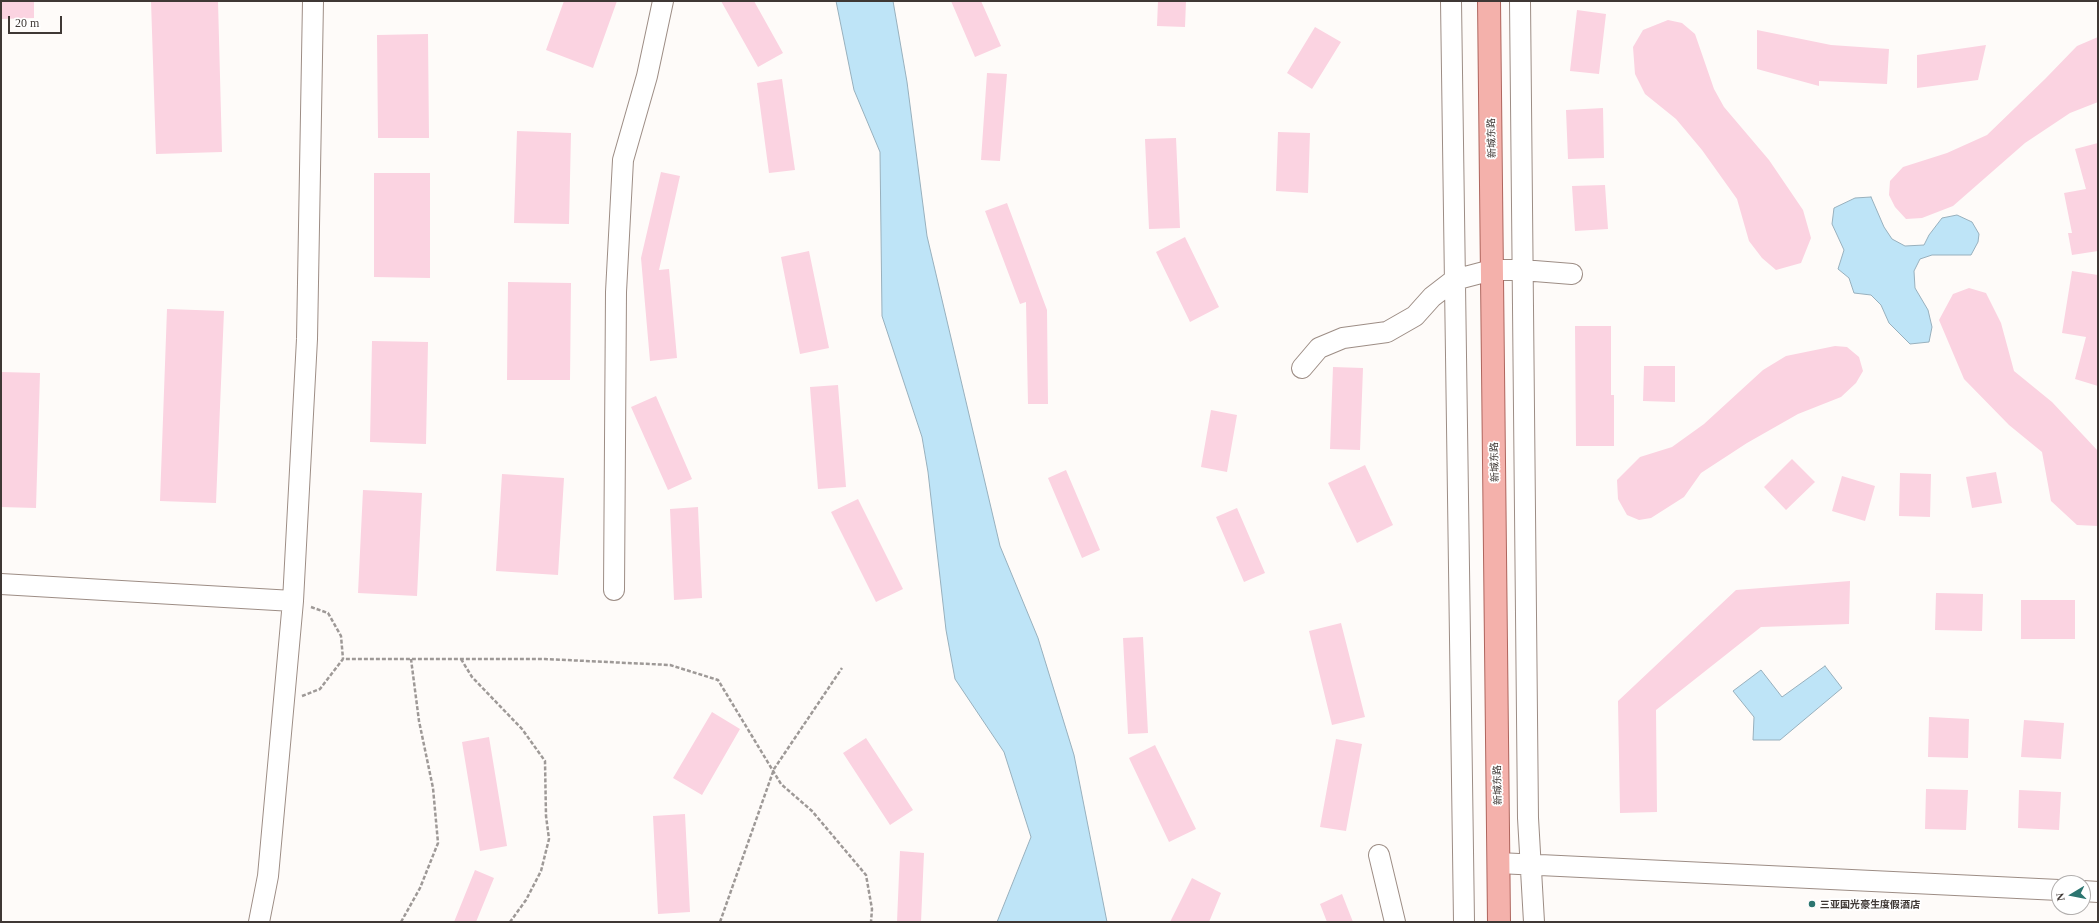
<!DOCTYPE html>
<html>
<head>
<meta charset="utf-8">
<style>
  body { margin:0 }
  #map { position:relative; width:2099px; height:923px; overflow:hidden; background:#fefbf9; font-family:Georgia,serif }
  canvas { display:block }
  .frame { position:absolute; inset:0; border:2px solid #3f3835; pointer-events:none }
  .north { position:absolute; left:2051px; top:875px; width:40px; height:40px; box-sizing:border-box; background:#fff; border:1px solid #b2afae; border-radius:50%; rotate:260deg; font-size:11px; font-weight:700; line-height:16px; text-align:center; color:#3f3835 }
  .north::after { content:''; display:block; margin:auto; width:14px; height:18px; background:#2c7570; clip-path:polygon(50% 0,100% 100%,50% 72%,0 100%) }
  .scale { position:absolute; left:8px; top:16px; width:54px; height:18px; box-sizing:border-box; border:2px solid #3f3835; border-top:0; padding-left:5px; font-size:12px; line-height:14px; white-space:nowrap; color:#3f3835; -webkit-text-stroke:3px #fff; paint-order:stroke }
</style>
</head>
<body>
<div id="map">
<canvas width="2099" height="923"></canvas>
<div class="frame"></div>
<div class="north">N</div>
<div class="scale">20 m</div>
</div>
<script>
const c = document.querySelector('canvas').getContext('2d');
c.lineJoin = 'round';
function fill(path, color) { c.fillStyle = color; c.fill(path, 'evenodd'); }
const shape = rows => new Path2D(rows.map(r => 'M' + r).join(''));
function strokePath(path, color, width, dash) { c.strokeStyle = color; c.lineWidth = width; c.lineCap = dash ? 'butt' : 'round'; c.setLineDash(dash || []); c.stroke(path); }
function drawText(font, color, halo, rows, align = 'center') {
  c.font = font + ' Georgia,"Noto Sans SC",serif'; c.lineWidth = 3.5; c.setLineDash([]); c.textBaseline = 'middle'; c.strokeStyle = halo; c.fillStyle = color; for (const [text, x, y, turn = 0] of rows) {
    c.save(); c.translate(x, y); c.rotate((+turn || 0) * Math.PI / 180); c.textAlign = isNaN(turn) ? turn : align; if (halo) c.strokeText(text, 0, 0); c.fillText(text, 0, 0); c.restore();
  }
}
const water = shape([
  [836,1,893,1,907,82,927,236,1000,546,1038,638,1074,755,1107,922,997,922,1031,837,1004,752,955,679,946,630,928,472,922,437,882,316,880,152,854,90,836,1],
  [1871,197,1884,227,1892,239,1905,246,1924,245,1929,235,1942,218,1957,215,1972,222,1979,234,1978,242,1971,255,1932,255,1920,259,1914,271,1915,288,1928,310,1932,327,1929,342,1910,344,1889,323,1881,305,1871,295,1854,293,1849,278,1838,269,1844,250,1832,224,1834,208,1855,198,1871,197],
  [1825,666,1842,688,1780,740,1753,740,1754,717,1733,691,1761,670,1782,697,1825,666]
]);
const building = shape([
  [1,1,34,1,34,18,1,19],
  [151,1,218,1,222,152,156,154],
  [564,1,617,1,593,68,546,50],
  [721,1,754,1,783,53,758,67],
  [951,1,981,1,1001,46,975,57],
  [1158,1,1186,1,1185,27,1157,26],
  [1577,10,1606,14,1599,74,1570,71],
  [1668,20,1682,23,1695,34,1714,89,1724,107,1769,160,1803,210,1811,238,1801,263,1776,270,1762,258,1749,241,1737,199,1702,150,1676,119,1645,94,1635,74,1633,47,1643,30],
  [1315,27,1341,42,1312,89,1287,73],
  [1757,30,1831,45,1889,49,1887,84,1819,81,1819,86,1757,69],
  [428,34,429,138,378,138,377,35],
  [2098,37,2098,102,2070,113,2025,143,1953,206,1922,218,1906,219,1895,207,1889,195,1890,181,1903,167,1947,153,1987,135,2045,79,2077,46],
  [1986,45,1978,80,1917,88,1917,55],
  [987,73,1007,74,1000,161,981,160],
  [782,79,795,170,769,173,757,83],
  [1603,108,1604,158,1568,159,1566,110],
  [517,131,571,133,569,224,514,223],
  [1278,132,1310,133,1308,193,1276,191],
  [1176,138,1180,228,1149,229,1145,139],
  [2098,143,2098,251,2072,255,2068,233,2072,233,2064,193,2086,189,2075,149],
  [661,172,680,176,659,270,669,269,677,358,650,361,641,258],
  [374,173,430,173,430,278,374,277],
  [1605,185,1608,229,1575,231,1572,186],
  [1007,203,1047,310,1048,404,1028,404,1026,302,1020,304,985,211],
  [1185,237,1219,307,1190,322,1156,252],
  [809,251,829,348,800,354,781,257],
  [2072,271,2098,275,2098,386,2075,379,2086,337,2062,333],
  [508,282,571,283,570,380,507,380],
  [1969,288,1986,293,2001,323,2014,371,2052,402,2098,451,2098,526,2077,525,2051,501,2042,452,2009,425,1964,379,1939,320,1953,294],
  [167,309,224,311,216,503,160,501],
  [1575,326,1611,326,1611,395,1614,395,1614,446,1576,446],
  [372,341,428,342,426,444,370,442],
  [1835,346,1847,347,1859,357,1863,371,1856,383,1841,397,1798,414,1747,443,1701,473,1684,497,1651,518,1639,520,1627,515,1618,499,1617,480,1640,457,1672,447,1704,424,1763,370,1786,356],
  [1644,366,1675,366,1675,402,1643,401],
  [1333,367,1363,368,1360,450,1330,449],
  [1,372,40,373,36,508,1,507],
  [838,385,846,487,818,489,810,387],
  [656,396,692,479,668,490,631,407],
  [1211,410,1237,415,1227,472,1201,467],
  [1792,459,1815,482,1786,510,1764,487],
  [1365,465,1393,525,1357,543,1328,483],
  [1066,470,1100,550,1082,558,1048,478],
  [1996,472,2002,503,1972,508,1966,477],
  [1900,473,1931,474,1930,517,1899,516],
  [502,474,564,478,558,575,496,571],
  [1842,476,1875,486,1865,521,1832,511],
  [363,490,422,493,417,596,358,593],
  [858,499,903,589,876,602,831,512],
  [698,507,702,598,674,600,670,509],
  [1237,508,1265,573,1244,582,1216,517],
  [1850,581,1849,624,1761,627,1656,710,1657,812,1620,813,1618,701,1736,590],
  [1936,593,1983,594,1982,631,1935,630],
  [2021,600,2075,600,2075,639,2021,639],
  [1341,623,1365,717,1332,725,1309,631],
  [1143,637,1148,733,1128,734,1123,638],
  [712,712,740,729,702,795,673,778],
  [1929,717,1969,719,1968,758,1928,757],
  [2024,720,2064,723,2061,759,2021,757],
  [489,737,507,846,480,851,462,742],
  [866,738,913,810,890,825,843,753],
  [1336,739,1362,744,1346,831,1320,827],
  [1155,745,1196,829,1169,842,1129,758],
  [1926,789,1968,790,1966,830,1925,829],
  [2019,790,2061,792,2059,830,2018,828],
  [685,814,690,912,658,914,653,816],
  [900,851,924,853,921,922,897,922],
  [475,870,494,878,476,922,454,922],
  [1192,878,1221,893,1209,922,1170,922],
  [1342,894,1353,922,1327,922,1320,904]
]);
const path = shape([
  [311,607,328,613,341,636,343,659],
  [461,659,472,677,522,729,545,761,546,816,549,839,541,871,526,900,510,922],
  [302,696,320,689,343,659,545,659,670,665,718,680,781,784,812,811,866,875,872,909,871,922],
  [401,922,420,888,438,843,433,788,419,721,411,659],
  [720,922,774,769,842,668]
]);
const minor = shape([
  [1451,1,1464,922],
  [1520,1,1528,818,1534,922],
  [1302,368,1319,348,1343,338,1387,332,1415,316,1432,297,1454,280,1492,270,1522,270,1572,274],
  [1,584,293,601],
  [614,590,616,292,623,160,647,76,663,1],
  [1379,855,1395,922],
  [1498,863,2059,890],
  [2083,891,2098,892],
  [259,922,268,876,293,601,307,339,313,1]
]);
const major = shape([
  [1489,1,1499,922]
]);
const markers = [
  [1812,904,4,"#2c7570"]
];
const streetNames = [
  ["新城东路",1491,138,-91],
  ["新城东路",1494,462,-91],
  ["新城东路",1497,785,-91]
];
const poiNames = [
  ["三亚国光豪生度假酒店",1820,904]
];
fill(water, '#bee4f7');
strokePath(water, '#98b0bd', 1);
fill(building, '#fbd3e1');
strokePath(minor, '#9d8d85', 22);
strokePath(major, '#af655d', 24);
strokePath(path, '#9e9997', 2.5, [4, 2]);
strokePath(minor, '#fff', 20);
strokePath(major, '#f4b1ab', 22);
for (const [x, y, r, color] of markers) { const dot = new Path2D(); dot.arc(x, y, r, 0, 2 * Math.PI); c.fillStyle = color; c.fill(dot); strokePath(dot, '#fff', 1.5); }
drawText('10px', '#3f3835', '#fff', streetNames);
drawText('bold 10px', '#3f3835', '#fff', poiNames, 'left');
</script>
</body>
</html>
